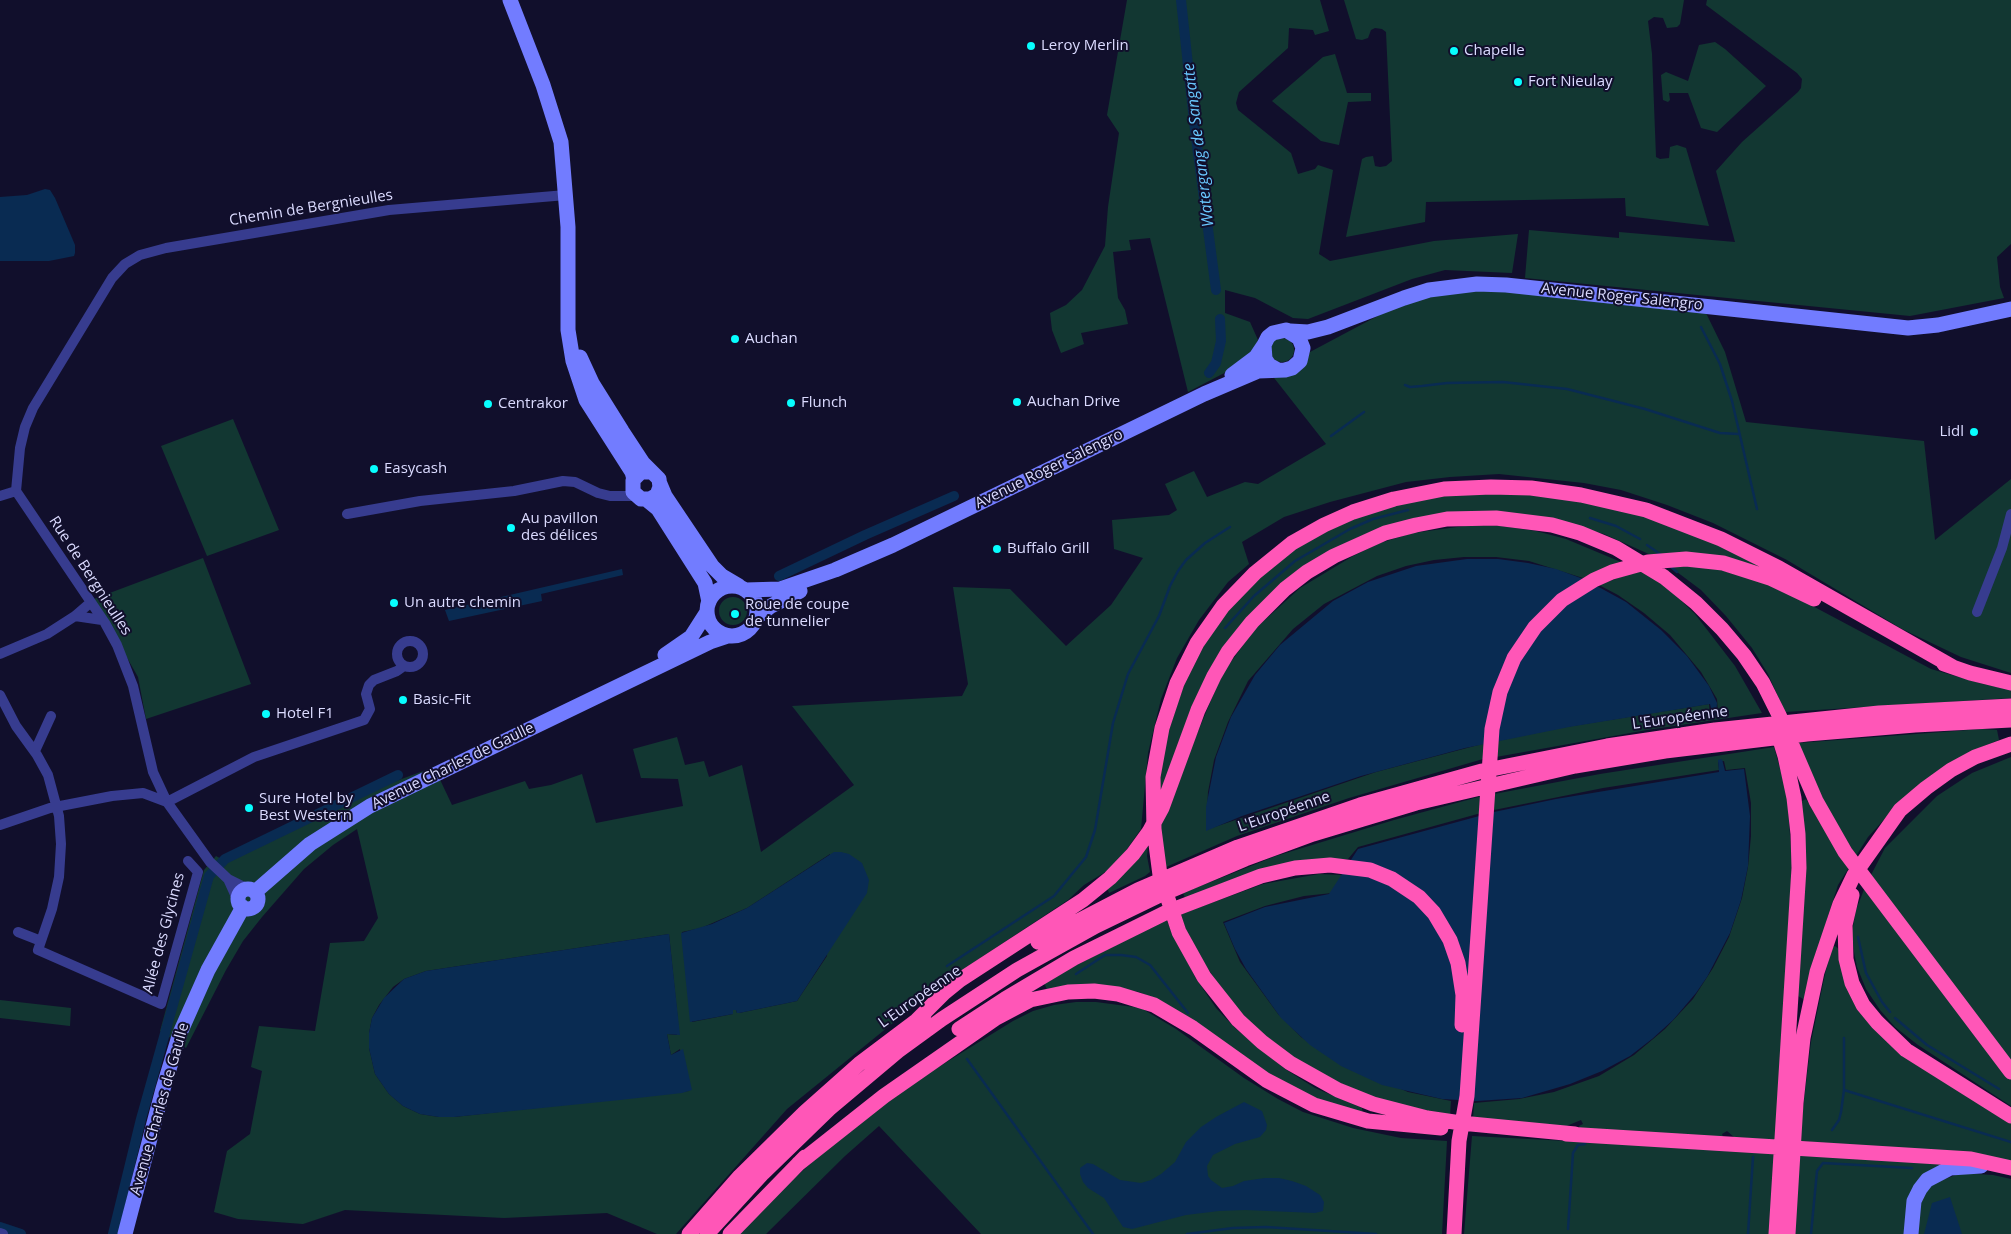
<!DOCTYPE html>
<html>
<head>
<meta charset="utf-8">
<style>
  body { margin:0 }
  canvas { display:block; background:#110f2c }
</style>
</head>
<body>
<canvas width="2011" height="1234"></canvas>
<script>
const c = document.querySelector('canvas').getContext('2d');
c.lineJoin = 'round';
function fill(path, color) { c.fillStyle = color; c.fill(path, 'evenodd'); }
const shape = rows => new Path2D(rows.map(r => 'M' + r).join(''));
function strokePath(path, color, width, dash) { c.strokeStyle = color; c.lineWidth = width; c.lineCap = dash ? 'butt' : 'round'; c.setLineDash(dash || []); c.stroke(path); }
function drawText(font, color, halo, rows, align = 'center') {
  c.font = font + ' "Open Sans",sans-serif'; c.lineWidth = 4; c.setLineDash([]); c.textBaseline = 'middle'; c.strokeStyle = halo; c.fillStyle = color; for (const [text, x, y, turn = 0] of rows) {
    c.save(); c.translate(x, y); c.rotate((+turn || 0) * Math.PI / 180); c.textAlign = isNaN(turn) ? turn : align; if (halo) c.strokeText(text, 0, 0); c.fillText(text, 0, 0); c.restore();
  }
}
const green = shape([
  [1127,0,1320,0,1329,31,1315,35,1313,30,1289,28,1288,48,1239,92,1236,103,1238,110,1291,153,1298,174,1315,169,1318,165,1333,170,1319,254,1330,261,1434,241,1518,234,1512,273,1445,270,1412,279,1308,319,1293,318,1255,298,1225,290,1225,313,1250,322,1258,340,1252,352,1230,370,1188,392,1150,238,1129,240,1131,250,1113,252,1118,298,1125,310,1128,324,1081,333,1084,344,1061,353,1052,330,1050,313,1066,305,1082,290,1105,246,1108,207,1119,133,1107,115],
  [1344,0,1684,0,1680,24,1677,27,1667,28,1663,18,1654,17,1648,21,1652,54,1656,157,1660,159,1669,158,1670,147,1677,145,1686,148,1709,226,1626,216,1625,198,1426,202,1425,222,1346,237,1362,159,1366,157,1373,156,1375,166,1380,167,1386,166,1392,161,1386,32,1382,29,1375,28,1371,30,1368,38,1362,40,1356,39],
  [1707,0,2011,0,2011,244,1997,257,2000,287,2004,298,1910,316,1525,278,1529,230,1619,238,1619,232,1735,242,1716,171,1742,142,1798,92,1801,88,1802,79,1797,73,1706,5],
  [1715,42,1725,49,1766,86,1717,132,1701,128,1688,93,1669,93,1670,100,1668,102,1663,100,1661,75,1666,72,1688,81,1699,45],
  [1335,54,1347,93,1371,93,1371,101,1348,102,1339,145,1321,141,1272,101,1323,57],
  [1461,291,1505,291,1705,311,1725,352,1746,422,1924,441,1935,540,2011,479,2011,673,1961,657,1902,629,1787,560,1713,523,1667,505,1621,490,1584,483,1499,474,1450,477,1406,482,1330,502,1284,517,1242,542,1249,564,1228,582,1199,620,1177,658,1161,699,1148,753,1141,829,1115,866,1084,885,1068,900,941,984,787,1109,676,1234,657,1234,607,1213,504,1218,345,1210,303,1224,238,1219,214,1212,227,1151,250,1134,262,1071,251,1067,259,1026,315,1031,330,943,364,941,378,918,357,829,333,845,304,869,262,917,243,941,226,970,186,1048,160,1031,204,870,216,856,227,862,380,787,434,767,452,805,525,781,529,789,551,785,582,774,596,823,683,806,678,779,641,778,633,749,677,737,685,765,704,761,709,777,742,765,761,852,854,785,792,706,962,696,968,684,953,587,1010,589,1066,646,1111,605,1143,558,1114,549,1112,520,1169,515,1177,510,1165,484,1194,471,1207,497,1245,482,1258,484,1326,444,1271,374,1304,367,1310,352,1387,311,1428,297],
  [830,854,827,956,797,1001,739,1013,737,1013,736,1010,733,1010,733,1014,692,1022,682,932,701,928,747,908],
  [669,934,678,1021,677,1035,667,1034,671,1055,680,1049,689,1091,454,1117,439,1117,420,1114,403,1106,389,1094,375,1074,369,1048,369,1033,372,1018,379,1005,393,987,404,979,426,971],
  '1270 350a12 12 0 1 1 24 0a12 12 0 1 1-24 0Z',
  [233,419,279,530,207,556,161,446],
  [1456,493,1526,494,1585,502,1678,525,1776,571,1651,555,1604,534,1558,521,1385,527,1358,537,1318,558,1244,622,1157,799,1163,742,1197,650,1240,593,1305,540,1371,510],
  [1472,525,1501,526,1536,531,1566,539,1621,562,1583,578,1529,561,1496,557,1464,557,1434,560,1406,566,1377,576,1324,604,1293,629,1248,681,1228,722,1214,760,1208,792,1206,830,1376,772,1486,743,1483,759,1349,798,1237,836,1166,867,1159,825,1222,674,1255,629,1300,588,1353,556,1380,543,1413,533],
  [203,558,251,684,146,719,138,677,109,626,91,600],
  [1688,565,1711,567,1775,586,1931,669,1983,684,2011,690,2011,698,1785,712,1768,674,1752,648,1726,616,1701,590,1669,566],
  [1640,570,1665,585,1695,614,1735,666,1762,713,1647,730,1496,757,1497,741,1560,728,1709,704,1710,715,1718,714,1717,699,1701,672,1670,635,1644,613,1618,595,1599,585],
  '719 611a14 14 0 1 1 28 0a14 14 0 1 1-28 0Z',
  [1982,729,1997,730,1999,740,1981,747,1900,802,1868,837,1856,856,1828,811,1798,743],
  [1774,747,1787,793,1792,864,1777,1140,1734,1137,1727,1131,1722,1134,1723,1137,1580,1129,1579,1126,1583,1124,1581,1120,1564,1127,1473,1119,1474,1103,1519,1099,1554,1092,1599,1076,1634,1055,1665,1029,1693,999,1713,968,1729,937,1742,898,1748,867,1751,836,1751,803,1745,768,1726,770,1724,761,1718,762,1719,770,1603,788,1494,810,1494,794,1600,774],
  [2011,757,2011,1063,1871,875,1885,848,1937,796,1972,773],
  [1482,796,1481,813,1358,847,1348,859,1326,860,1258,870,1185,898,1183,893,1276,856,1394,820],
  [1806,799,1850,866,1838,885,1828,916,1805,1000,1798,996,1802,801],
  [1148,846,1147,856,1150,872,1145,876,1109,893,1107,887],
  [1319,874,1342,875,1332,893,1304,896,1265,906,1223,922,1240,962,1278,1014,1301,1037,1331,1058,1408,1092,1451,1101,1450,1116,1376,1099,1303,1066,1268,1040,1237,1010,1219,985,1194,948,1179,915,1263,884],
  [1865,887,2011,1080,2011,1106,1918,1045,1895,1027,1880,1010,1866,989,1857,967,1854,952,1852,932,1856,910],
  [1166,919,1195,977,1216,1008,1235,1028,1285,1069,1315,1088,1362,1108,1363,1114,1314,1099,1281,1083,1159,1000,1139,992,1119,988,1047,990,1044,982],
  [1835,946,1840,950,1855,1001,2011,1123,2011,1162,1981,1155,1799,1141,1811,1042,1825,974,1832,948],
  [0,1000,71,1008,70,1026,0,1018],
  [1076,1002,1096,1002,1141,1008,1176,1029,1244,1078,1278,1099,1303,1112,1353,1128,1401,1138,1447,1141,1442,1234,981,1234,879,1126,845,1156,766,1234,740,1234,771,1199,836,1141,895,1094,1013,1021,1033,1011,1054,1005],
  [1472,1136,1776,1152,1770,1234,1464,1234],
  [1798,1154,1945,1164,1923,1175,1906,1234,1793,1234],
  [1961,1173,1993,1175,2011,1179,2011,1234,1914,1234,1920,1198,1934,1183]
]);
const water = shape([
  [45,189,50,190,55,198,75,245,75,253,74,256,49,261,0,261,0,197,27,195],
  [1467,559,1498,559,1528,563,1556,569,1586,580,1626,602,1661,630,1687,656,1709,686,1717,703,1716,716,1713,716,1710,704,1569,727,1465,748,1361,776,1242,816,1206,831,1206,807,1216,757,1231,717,1255,675,1280,645,1333,601,1368,582,1416,566],
  [622,569,623,575,541,594,542,601,449,621,445,610],
  [1722,759,1725,771,1744,769,1750,816,1748,866,1741,900,1730,933,1707,977,1696,993,1673,1020,1652,1039,1630,1056,1602,1071,1570,1084,1522,1098,1477,1101,1442,1099,1382,1085,1341,1066,1310,1045,1281,1018,1246,969,1235,949,1224,923,1265,907,1329,894,1358,849,1494,812,1556,799,1719,772,1718,760],
  [834,852,841,852,849,854,862,863,869,880,867,893,797,1001,739,1013,737,1013,736,1010,733,1010,733,1014,690,1022,681,933,712,924,747,908],
  [669,934,680,1035,667,1034,671,1055,683,1049,692,1090,682,1093,620,1100,454,1117,439,1117,420,1114,403,1106,389,1094,375,1074,369,1048,369,1033,372,1018,384,998,404,979,426,971],
  [1244,1102,1262,1111,1267,1125,1266,1130,1260,1137,1235,1144,1213,1155,1207,1166,1208,1176,1211,1180,1222,1188,1233,1186,1244,1181,1265,1178,1279,1178,1292,1181,1306,1186,1320,1195,1324,1202,1323,1211,1315,1213,1245,1210,1219,1211,1186,1215,1132,1229,1123,1227,1104,1198,1088,1188,1083,1182,1080,1174,1080,1168,1087,1163,1093,1164,1120,1180,1141,1183,1151,1180,1161,1174,1175,1162,1186,1142,1201,1127,1216,1117],
  [1950,1197,1962,1234,1924,1234,1932,1203]
]);
const stream = shape([
  [1701,327,1720,364,1732,401,1757,509],
  [1405,385,1410,387,1422,386,1447,383,1503,382,1567,389,1645,409,1720,433,1739,434],
  [1331,436,1364,412],
  [1590,518,1616,526,1640,539],
  [1647,545,1660,554],
  [1670,566,1677,572],
  [1225,628,1254,596,1295,561,1350,529,1373,519,1408,510],
  [1858,937,1866,973,1882,1002,1890,1012],
  [947,966,1054,896,1086,857,1095,830,1113,723,1128,674,1159,616,1170,586,1178,571,1186,560,1205,543,1230,527],
  [1076,974,1105,955,1121,955,1136,957,1150,965,1188,1013],
  [1895,1018,1927,1045,1999,1089],
  [1844,1038,1844,1090,2011,1142],
  [967,1059,1093,1234],
  [1832,1130,1839,1120,1841,1112,1844,1090],
  [1568,1229,1573,1153,1578,1145,1585,1144],
  [1187,1234,1233,1228,1266,1227,1376,1234],
  [1748,1234,1753,1157],
  [1811,1234,1817,1171,1823,1163,1912,1168]
]);
const canal = shape([
  [1181,0,1195,130,1216,290],
  [1209,373,1216,363,1221,341,1220,319],
  [779,576,865,535,954,496],
  [0,1227,21,1234],
  [113,1234,141,1119,209,876,225,859,398,775]
]);
const street = shape([
  [0,496,16,491],
  [347,514,420,501,514,491,563,481,575,482,598,493,610,496,637,496],
  [1977,612,2002,548,2011,514],
  [75,616,102,620],
  '397 654a13 13 0 1 1 26 0a13 13 0 1 1-26 0Z',
  [0,654,47,634,75,616,90,603],
  [0,695,16,726,37,755,48,775,59,816,61,844,59,877,52,909,38,950,161,1004,198,872,188,861],
  [35,751,51,716],
  [0,825,50,808,112,796,143,793,167,802,254,757,364,720,370,709,366,694,369,685,374,680,397,671,404,666],
  [228,879,238,901],
  [248,889,228,879,210,862,167,802,153,772,133,686,117,645,105,623,16,491,20,448,25,427,33,408,112,278,125,264,140,255,166,248,389,210,566,195],
  [18,932,41,941],
  [0,1233,3,1234]
]);
const secondary = shape([
  [510,0,543,85,561,142,568,227,568,330,573,361,586,400,632,472,634,479],
  [1290,331,1308,332,1328,327,1404,298,1429,290,1477,284,1506,285,1908,328,1938,325,2011,309],
  [580,357,592,383,622,431,643,463,659,479,660,487,657,495,650,499,641,499,633,492,633,480,641,472,652,472],
  [1232,375,1256,357,1264,345],
  [660,484,665,496,712,566,722,576,739,586],
  [647,500,658,509,705,583,709,602],
  '707 611a25 25 0 1 1 50 0a25 25 0 1 1-50 0Z',
  [746,590,780,589,835,570,893,545,1204,394,1258,371,1285,370,1292,368,1300,361,1303,348,1299,338,1286,330,1273,333,1268,337,1264,345,1265,359,1269,365,1278,370],
  [756,618,771,606,800,591],
  [665,655,691,637,707,612],
  '238 899a10 10 0 1 1 20 0a10 10 0 1 1-20 0Z',
  [255,892,310,844,370,806,710,642,728,636],
  [125,1234,163,1089,180,1033,208,970,243,907],
  [1911,1234,1914,1201,1920,1189,1927,1180,1950,1168,1981,1166]
]);
const highway = shape([
  [1944,664,1970,673,2011,683],
  [1852,895,1845,925,1846,959,1852,983,1863,1005,1877,1022,1906,1050,2011,1116],
  [1038,942,1138,890,1238,847,1360,805,1482,771,1607,746,1715,730,1879,713,2011,706],
  [917,1020,944,993,960,980,1083,900,1110,878,1133,854,1149,832,1162,808,1198,710,1214,676,1228,652,1252,622,1285,589,1307,572,1334,556,1385,533,1416,525,1447,519,1496,518,1552,525,1580,533,1616,548,1664,577,1696,603,1722,629,1744,655,1763,683,1779,715,1816,801,1845,852,2011,1072],
  [959,1029,1005,999,1074,958,1167,912,1261,876,1295,868,1330,865,1370,870,1392,879,1419,897,1434,913,1450,940,1458,963,1463,995,1462,1025],
  [1566,1134,1971,1159,2011,1168],
  [1575,1134,1461,1123,1427,1118,1373,1104,1338,1090,1290,1063,1262,1042,1238,1020,1204,977,1179,932,1160,875,1154,829,1153,777,1162,728,1177,683,1197,643,1223,606,1255,573,1292,543,1324,525,1353,512,1394,499,1444,489,1491,487,1531,488,1581,495,1646,510,1721,539,1779,568,1953,667],
  [798,1164,884,1096,996,1018,1030,1000,1068,992,1094,991,1118,994,1154,1005,1193,1028,1266,1080,1314,1105,1368,1121,1441,1128],
  [689,1234,740,1176,805,1112,859,1064,924,1015],
  [707,1234,763,1173,829,1109,898,1051,942,1019,1017,970,1096,926,1160,895,1245,859,1313,834,1416,803,1575,766,1665,751,1807,734,1915,725,2011,720],
  [730,1234,805,1157],
  [1454,1234,1459,1141,1467,1096,1492,729,1500,692,1514,658,1535,627,1562,600,1594,580,1612,572,1648,562,1686,559,1723,563,1770,578,1814,599],
  [1776,1234,1799,868,1798,834,1794,798,1785,756,1777,730],
  [1788,1234,1796,1103,1803,1038,1817,972,1840,904,1854,875,1900,810,1926,788,1951,770,1975,757,2011,744]
]);
const markers = [
  [1031,46,5,"#07feff"],
  [1454,51,5,"#07feff"],
  [1518,82,5,"#07feff"],
  [735,339,5,"#07feff"],
  [1017,402,5,"#07feff"],
  [791,403,5,"#07feff"],
  [488,404,5,"#07feff"],
  [1974,432,5,"#07feff"],
  [374,469,5,"#07feff"],
  [511,528,5,"#07feff"],
  [997,549,5,"#07feff"],
  [394,603,5,"#07feff"],
  [735,614,5,"#07feff"],
  [403,700,5,"#07feff"],
  [266,714,5,"#07feff"],
  [249,808,5,"#07feff"]
];
const poiNames = [
  ["Leroy Merlin",1041,46],
  ["Chapelle",1464,51],
  ["Fort Nieulay",1528,82],
  ["Auchan",745,339],
  ["Auchan Drive",1027,402],
  ["Flunch",801,403],
  ["Centrakor",498,404],
  ["Lidl",1964,432,"right"],
  ["Easycash",384,469],
  ["Au pavillon",521,519],
  ["des délices",521,536],
  ["Buffalo Grill",1007,549],
  ["Un autre chemin",404,603],
  ["Roue de coupe",745,605],
  ["de tunnelier",745,622],
  ["Basic-Fit",413,700],
  ["Hotel F1",276,714],
  ["Sure Hotel by",259,799],
  ["Best Western",259,816]
];
const streetNames = [
  ["Chemin de Bergnieulles",311,208,-9],
  ["Avenue Roger Salengro",1622,297,6],
  ["Avenue Roger Salengro",1049,469,-26],
  ["Rue de Bergnieulles",90,576,57],
  ["L'Européenne",1680,718,-8],
  ["Avenue Charles de Gaulle",453,766,-26],
  ["L'Européenne",1284,812,-19],
  ["Allée des Glycines",164,933,-75],
  ["L'Européenne",920,997,-35],
  ["Avenue Charles de Gaulle",160,1109,-74]
];
const waterNames = [
  ["Watergang de Sangatte",1199,145,-97]
];
fill(green, '#123732');
fill(water, '#092b52');
strokePath(stream, '#092b52', 2.5);
strokePath(canal, '#092b52', 10);
strokePath(street, '#373c8f', 10);
strokePath(secondary, '#727cff', 15);
strokePath(highway, '#ff56b7', 15);
for (const [x, y, r, color] of markers) { const dot = new Path2D(); dot.arc(x, y, r, 0, 2 * Math.PI); c.fillStyle = color; c.fill(dot); strokePath(dot, '#110f2c', 2); }
drawText('15px', '#dbdbff', '#110f2c', poiNames, 'left');
drawText('15px', '#dbdbff', '#110f2c', streetNames);
drawText('italic 16px', '#69c8ff', '#110f2c', waterNames);
</script>
</body>
</html>
